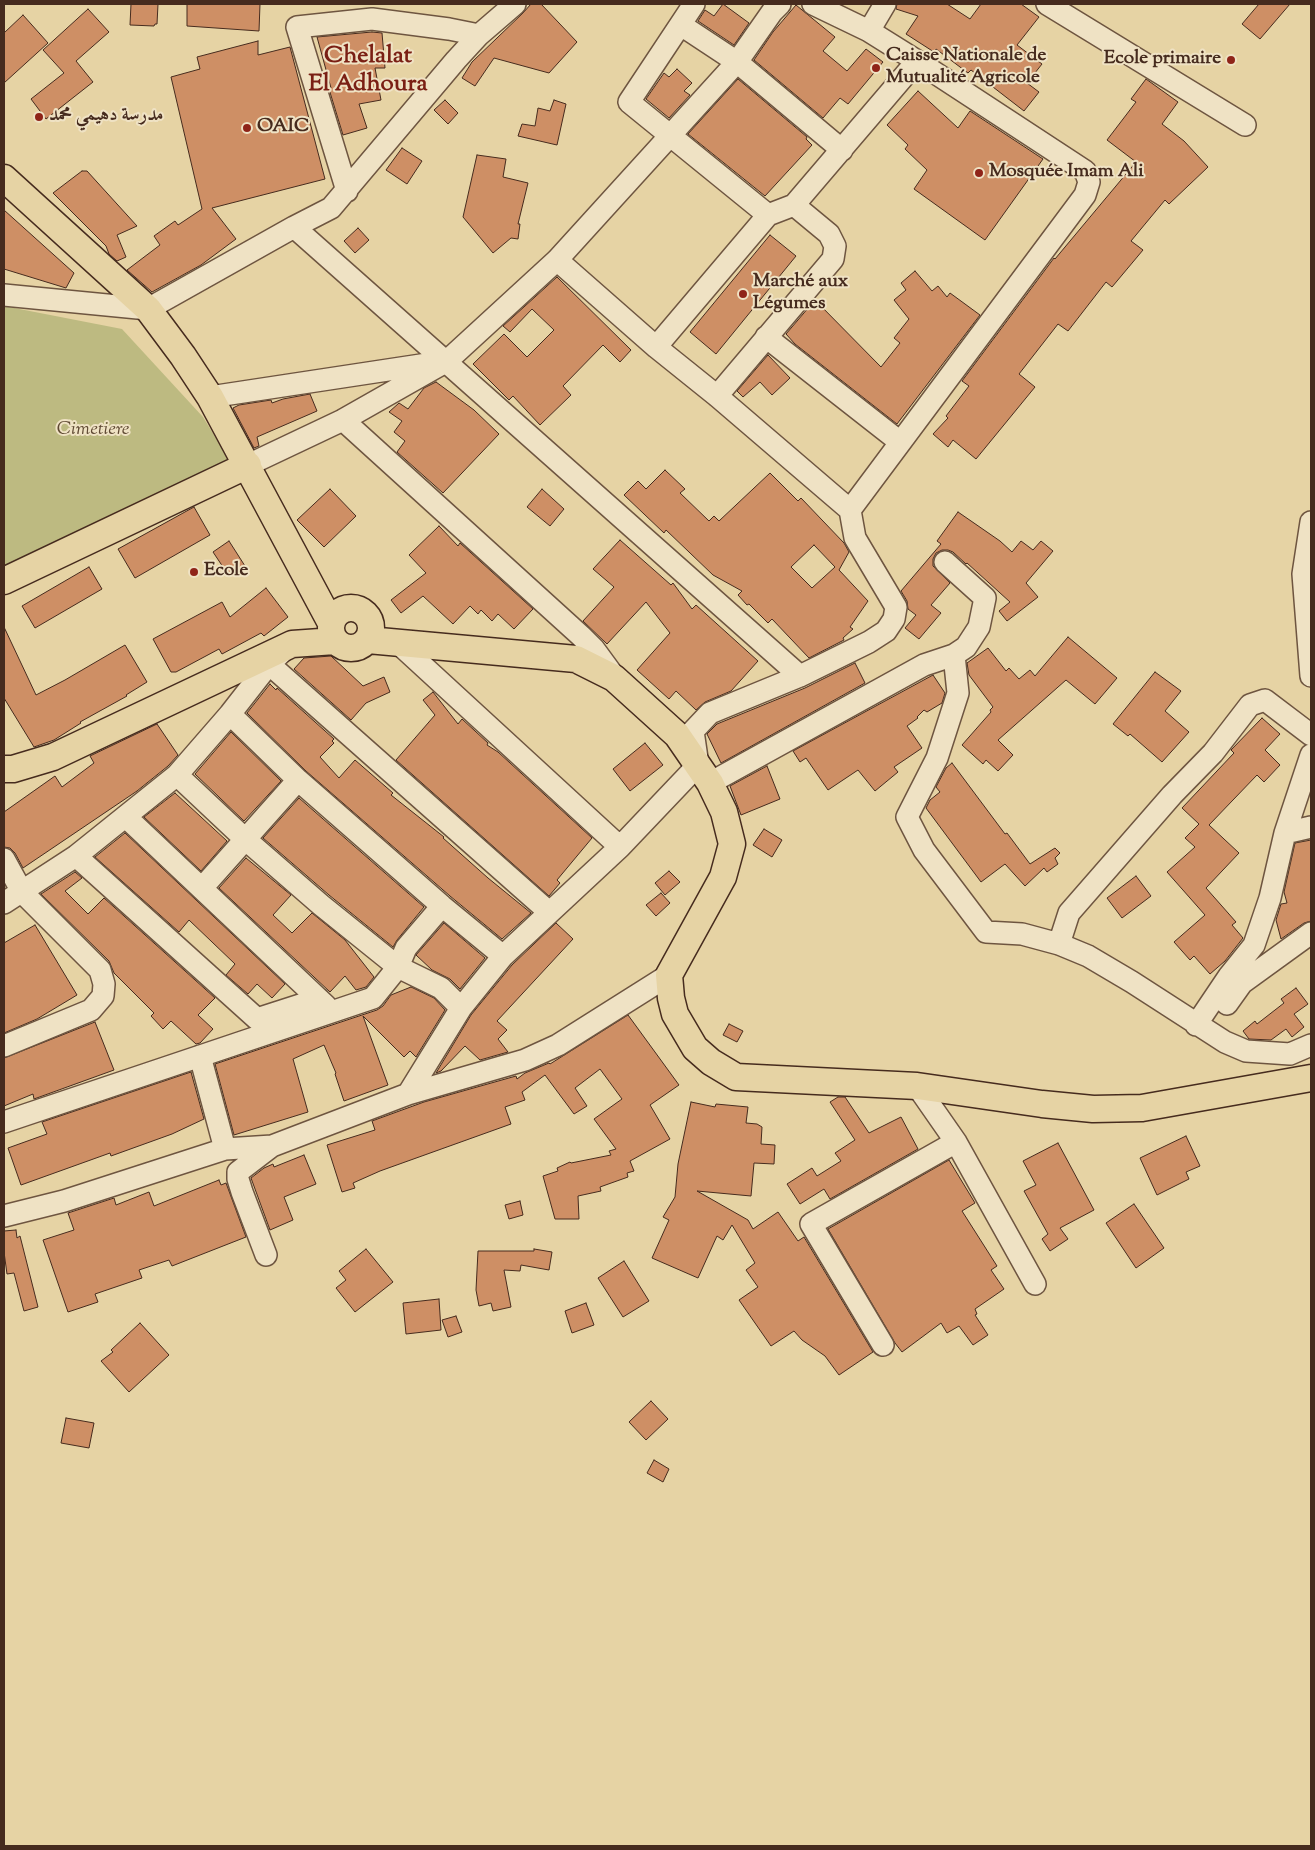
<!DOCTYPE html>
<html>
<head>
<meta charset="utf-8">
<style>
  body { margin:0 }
  #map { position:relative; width:1315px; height:1850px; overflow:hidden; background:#e6d3a4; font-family:"Sorts Mill Goudy",serif }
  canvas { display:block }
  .frame { position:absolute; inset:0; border:5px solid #462b1e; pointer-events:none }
</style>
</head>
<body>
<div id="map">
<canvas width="1315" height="1850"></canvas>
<div class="frame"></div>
</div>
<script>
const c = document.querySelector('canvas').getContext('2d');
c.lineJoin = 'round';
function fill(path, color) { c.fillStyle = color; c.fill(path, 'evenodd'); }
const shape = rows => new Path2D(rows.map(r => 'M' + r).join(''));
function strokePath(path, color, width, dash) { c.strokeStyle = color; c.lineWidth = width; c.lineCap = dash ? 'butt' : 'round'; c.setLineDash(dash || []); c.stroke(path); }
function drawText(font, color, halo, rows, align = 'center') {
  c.font = font + ' "Sorts Mill Goudy",Amiri,serif'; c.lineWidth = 4; c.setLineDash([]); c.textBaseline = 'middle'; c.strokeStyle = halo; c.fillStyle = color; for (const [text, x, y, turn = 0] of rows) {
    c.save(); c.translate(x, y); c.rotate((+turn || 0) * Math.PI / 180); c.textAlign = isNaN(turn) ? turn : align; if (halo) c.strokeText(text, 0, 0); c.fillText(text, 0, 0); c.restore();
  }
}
const green = shape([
  [4,306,122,329,203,417,233,466,4,573]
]);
const building = shape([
  [131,4,158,4,157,24,155,24,154,26,130,25,131,4],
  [187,4,260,4,259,31,187,26,187,4],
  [531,4,541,4,577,42,549,73,494,58,475,86,462,78,472,62,523,13,531,4],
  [723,4,749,23,734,45,698,21,705,10,714,16,723,4],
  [897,4,947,4,970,19,981,4,1021,4,1039,17,1017,45,1042,64,1027,83,1039,92,1024,111,971,70,968,73,936,49,934,52,906,34,918,16,896,9,897,4],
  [1259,4,1290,4,1260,39,1242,24,1259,4],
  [796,5,835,37,823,51,847,71,866,49,883,62,848,104,840,98,823,118,754,60,773,32,796,5],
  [88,9,109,32,76,61,93,82,46,119,31,99,64,73,43,50,88,9],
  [23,15,48,43,4,83,4,33,23,15],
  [372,32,382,33,385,68,375,68,381,100,359,104,367,128,343,135,329,89,331,88,317,37,372,32],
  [258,41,258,55,290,47,325,179,212,208,236,239,201,265,152,292,127,270,160,245,154,236,175,221,178,225,202,209,171,77,200,69,197,57,258,41],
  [677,69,692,83,684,91,690,95,669,118,646,99,664,73,669,77,677,69],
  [738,79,807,137,806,139,812,145,765,196,688,134,738,79],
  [1146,79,1178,102,1162,124,1184,141,1208,167,1169,204,1165,200,1131,241,1143,250,1112,287,1106,282,1068,331,1058,324,1019,374,1035,387,976,459,953,440,948,447,933,434,948,418,946,416,969,386,962,381,1054,258,1055,259,1136,162,1107,140,1136,102,1131,99,1146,79],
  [918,91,958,128,970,111,1043,159,985,240,914,189,927,170,905,149,908,145,887,125,918,91],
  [445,100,458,113,448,124,434,110,445,100],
  [554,100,566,104,557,145,518,136,522,124,535,126,538,108,550,111,554,100],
  [402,148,422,161,407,184,386,170,402,148],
  [477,155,506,159,503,177,528,183,518,224,520,224,518,239,511,238,493,253,463,217,477,155],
  [82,171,87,171,137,226,117,235,126,257,117,261,109,254,106,246,53,193,82,171],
  [4,210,74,273,66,288,4,269,4,210],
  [358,228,369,240,355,253,344,241,358,228],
  [770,235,796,256,716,354,690,332,770,235],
  [915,271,932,291,938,286,947,297,950,293,980,315,897,424,795,344,786,334,815,300,881,367,900,343,894,338,909,319,894,300,906,290,901,283,915,271],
  [557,277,631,350,620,362,603,345,563,386,571,395,540,425,513,396,509,400,473,364,504,334,527,357,554,330,532,309,510,332,503,326,557,277],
  [768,355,790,378,772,395,760,382,743,397,737,391,768,355],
  [436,382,474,410,499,434,443,493,397,452,405,441,394,432,402,421,389,412,399,403,408,409,424,388,436,382],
  [310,394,317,411,257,437,259,446,254,448,233,408,239,405,271,400,272,403,283,399,310,394],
  [665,470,685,489,680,493,709,521,714,516,719,521,770,473,798,501,801,498,844,543,849,552,839,570,868,601,850,627,853,629,843,638,844,640,809,658,772,619,768,623,749,604,747,605,738,595,742,591,713,575,666,530,664,533,624,495,638,481,646,489,665,470],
  [814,545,835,567,812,588,791,567,814,545],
  [330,489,356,516,324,547,297,520,330,489],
  [542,489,564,509,550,526,527,507,542,489],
  [194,507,210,535,135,578,118,549,194,507],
  [958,512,1000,541,1012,552,1021,541,1033,550,1041,541,1053,551,1026,583,1038,597,1007,621,999,611,1010,602,967,563,966,564,953,552,948,550,942,550,936,553,933,559,933,566,950,583,931,605,941,613,919,639,905,628,916,615,908,609,907,601,901,591,941,544,937,541,958,512],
  [439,526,458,546,460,543,533,609,514,629,498,614,492,621,481,610,478,614,470,606,453,624,423,596,401,613,391,600,426,573,409,555,439,526],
  [620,540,671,585,673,583,692,609,696,605,758,661,731,691,705,702,696,710,676,691,669,699,637,670,670,633,646,602,607,644,583,621,614,587,593,569,620,540],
  [229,541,245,566,229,576,213,552,229,541],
  [89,567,102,589,35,628,22,606,89,567],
  [266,588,288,617,264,636,261,633,222,654,219,649,176,672,171,672,153,639,222,602,230,617,266,588],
  [4,627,36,695,65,680,125,645,147,682,126,695,127,696,80,722,81,723,54,740,34,747,4,698,4,627],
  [1068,637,1117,678,1095,704,1066,680,998,740,1013,755,998,771,986,760,983,764,962,745,991,712,990,710,993,707,969,675,967,663,988,648,1006,671,1009,668,1019,679,1030,670,1035,676,1068,637],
  [331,656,363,686,384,677,390,692,366,703,351,720,294,669,304,658,331,656],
  [855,663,865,683,721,763,707,734,717,724,805,688,855,663],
  [1155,672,1181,691,1165,711,1189,732,1162,762,1130,734,1128,736,1113,724,1155,672],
  [933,675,945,693,942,703,927,712,924,710,917,717,918,718,907,726,922,748,894,767,898,772,875,791,858,770,828,790,806,758,800,762,793,751,933,675],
  [270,684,276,690,277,688,334,739,332,741,334,743,320,757,339,778,355,760,393,793,391,795,444,837,443,838,488,878,531,913,502,939,450,896,306,771,247,713,270,684],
  [433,692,458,724,462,719,488,743,487,745,498,752,592,838,557,880,560,883,549,896,396,760,435,715,423,700,433,692],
  [1262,718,1280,734,1265,750,1280,765,1264,782,1257,775,1209,825,1239,853,1206,888,1236,922,1232,925,1243,938,1225,961,1210,974,1194,956,1190,960,1174,942,1205,915,1167,872,1195,847,1185,838,1199,824,1182,808,1234,753,1231,750,1262,718],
  [157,724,178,755,168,766,137,791,23,868,15,853,10,848,4,847,4,812,55,776,62,787,94,763,90,756,157,724],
  [231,732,281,781,244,821,195,774,231,732],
  [645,743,663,765,630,791,613,769,645,743],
  [952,763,1005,834,1007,833,1030,864,1055,848,1060,853,1055,858,1058,864,1047,872,1044,868,1025,886,1005,864,981,882,926,808,930,800,940,792,936,787,946,768,952,763],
  [767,766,780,799,741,815,730,786,767,766],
  [175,793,227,841,201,871,144,817,175,793],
  [299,798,424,907,397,940,393,947,329,895,263,838,299,798],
  [764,829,782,840,772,857,753,845,764,829],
  [125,833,285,984,272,998,257,984,248,994,226,975,235,964,189,920,179,932,95,857,125,833],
  [1311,840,1311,921,1304,923,1281,939,1276,920,1281,904,1287,903,1284,892,1295,843,1311,840],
  [246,858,291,895,273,915,292,933,312,913,345,940,374,977,366,987,356,990,345,976,330,992,219,888,246,858],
  [669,871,680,882,665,895,655,883,669,871],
  [75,872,82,878,65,891,88,914,104,898,215,998,198,1015,213,1029,200,1043,196,1044,171,1021,163,1029,151,1016,154,1013,114,973,109,961,41,894,75,872],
  [1136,876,1151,896,1122,918,1107,898,1136,876],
  [661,893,670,903,656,916,646,905,661,893],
  [444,923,485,958,460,989,450,979,432,970,416,955,444,923],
  [556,923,573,939,497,1021,507,1030,498,1039,508,1052,480,1060,465,1046,441,1071,436,1073,471,1015,512,965,556,923],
  [35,925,77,995,37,1019,4,1033,4,943,35,925],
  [411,987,434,998,445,1010,416,1057,410,1051,404,1057,363,1016,388,1085,344,1101,335,1074,336,1073,324,1045,293,1059,308,1112,234,1135,215,1064,377,1010,383,1006,391,995,411,987],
  [1296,988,1308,1004,1294,1014,1304,1027,1292,1037,1286,1029,1271,1040,1249,1039,1243,1031,1255,1021,1257,1024,1284,1003,1281,999,1296,988],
  [628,1015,679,1085,650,1105,670,1139,630,1161,634,1171,627,1173,628,1177,600,1187,601,1191,578,1196,579,1219,555,1219,543,1176,558,1171,557,1168,570,1162,571,1163,611,1155,609,1151,616,1149,594,1119,622,1099,600,1069,575,1088,587,1106,574,1114,545,1075,522,1092,525,1100,505,1107,511,1124,380,1171,353,1183,355,1188,342,1192,327,1145,375,1130,372,1121,424,1102,516,1076,517,1079,525,1073,549,1063,550,1064,628,1015],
  [95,1022,114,1070,34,1099,33,1094,4,1106,4,1058,95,1022],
  [729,1024,743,1031,737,1042,723,1035,729,1024],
  [191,1072,204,1119,172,1134,111,1156,110,1153,21,1185,8,1148,47,1134,42,1122,191,1072],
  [838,1097,845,1097,869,1133,901,1117,918,1149,830,1199,824,1189,800,1204,787,1184,812,1168,817,1176,841,1161,835,1153,855,1140,830,1102,838,1097],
  [691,1102,715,1107,716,1104,748,1107,746,1123,757,1124,762,1127,761,1144,775,1145,774,1164,754,1163,751,1196,697,1191,748,1220,753,1229,778,1212,798,1241,804,1237,873,1352,839,1375,825,1356,802,1340,794,1331,771,1346,739,1300,758,1287,746,1270,755,1263,732,1225,723,1240,717,1236,698,1278,652,1258,669,1220,663,1217,675,1197,678,1164,691,1102],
  [1186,1136,1200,1166,1186,1172,1189,1179,1157,1195,1140,1158,1186,1136],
  [1058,1143,1094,1210,1060,1228,1068,1239,1050,1251,1042,1239,1048,1234,1024,1191,1036,1185,1023,1161,1058,1143],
  [304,1155,316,1184,284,1197,293,1220,270,1230,251,1178,264,1168,273,1164,274,1167,304,1155],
  [949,1160,975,1203,962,1211,997,1266,991,1270,1004,1289,975,1309,977,1314,975,1315,988,1335,973,1345,959,1326,947,1333,941,1323,902,1352,895,1343,828,1229,949,1160],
  [219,1180,221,1185,226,1183,246,1237,172,1266,169,1260,139,1270,142,1278,95,1294,98,1302,68,1312,43,1240,74,1230,68,1213,114,1198,116,1205,149,1192,154,1206,219,1180],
  [520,1201,523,1215,509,1219,505,1205,520,1201],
  [1134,1204,1164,1248,1136,1268,1106,1223,1134,1204],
  [16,1230,17,1238,20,1236,38,1307,24,1311,14,1273,7,1274,4,1252,4,1231,16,1230],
  [366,1249,393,1282,355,1312,336,1288,346,1280,339,1271,366,1249],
  [534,1249,552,1252,549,1270,521,1265,520,1271,504,1270,511,1307,493,1311,491,1303,479,1306,476,1290,478,1251,534,1251,534,1249],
  [624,1261,649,1301,623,1317,598,1278,624,1261],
  [439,1299,441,1330,406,1334,403,1303,439,1299],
  [586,1303,594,1325,572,1333,565,1311,586,1303],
  [456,1316,462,1332,448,1337,442,1320,456,1316],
  [140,1323,169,1355,129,1392,101,1361,113,1352,111,1350,140,1323],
  [651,1401,668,1419,646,1440,629,1422,651,1401],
  [66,1418,94,1423,89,1448,61,1443,66,1418],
  [654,1460,669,1469,663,1482,647,1473,654,1460]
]);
const minor = shape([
  [694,4,629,102,768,215],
  [813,4,869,31,917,61,1085,171,1089,182,1085,195,850,510],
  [1047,4,1245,125],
  [681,25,737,62,842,150],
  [869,31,885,4],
  [347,191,297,27,372,19,449,29,479,35],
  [294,227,800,676],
  [4,295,148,309,294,227,331,208,456,60,479,35,515,4],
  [766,337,900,442],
  [656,347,768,215,794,205,917,61],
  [717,396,833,259,835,246,829,234,794,205],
  [210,397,434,363],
  [343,420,581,636,594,649,616,679],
  [248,465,343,420,447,361,557,260,737,62,772,12,780,4],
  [1311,522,1303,574,1311,676],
  [945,562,985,598,979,627,966,647,954,655],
  [398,643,620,847],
  [269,664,549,912],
  [230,714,298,780,442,906,503,956],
  [177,775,245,839,321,905,398,967,406,948,442,906],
  [710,783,924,665,954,655,958,693,937,758,907,817,924,850,986,932,1022,934,1059,944,1088,956,1132,982,1225,1042,1246,1051,1290,1054,1311,1045],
  [126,817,326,1006],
  [1285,833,1311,827],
  [76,856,257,1019,319,999],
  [4,859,22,892,100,970,104,984,103,996,91,1010,4,1046],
  [202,888,298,780],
  [4,903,76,856,177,775,230,714,269,664,282,652],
  [1059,944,1069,913,1172,795,1213,753,1250,705,1265,700,1311,735],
  [1227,1004,1242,983,1311,933],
  [1196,1025,1229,976,1254,945,1270,898,1285,833,1311,755],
  [200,1056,225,1149],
  [917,1086,956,1142,1035,1284],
  [408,1094,461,1008,503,956,620,847,698,765,693,731,710,713,800,676,869,642,886,631,894,619,896,607,855,538,850,510,717,396,656,347,557,260],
  [4,1122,373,998,398,967,441,988,461,1008],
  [4,1216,64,1201,225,1149,272,1146,408,1094,525,1060,558,1045,669,975],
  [266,1255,242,1192,238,1179,238,1172,272,1146],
  [883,1345,811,1224,956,1142]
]);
const major = shape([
  [4,178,148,309,183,356,210,397,331,623],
  [4,581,248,465],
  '331 628a20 20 0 1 1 40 0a20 20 0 1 1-40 0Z',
  [368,640,576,659,614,678,677,735,710,783,724,812,732,844,723,877,669,975,671,998,675,1014,695,1048,711,1062,736,1077,917,1086,1042,1104,1093,1109,1142,1108,1311,1078],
  [4,769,13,769,53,757,292,644,335,641]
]);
const markers = [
  [1231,60,5,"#8f2418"],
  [876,68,5,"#8f2418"],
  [39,117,5,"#8f2418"],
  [247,128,5,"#8f2418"],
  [979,173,5,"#8f2418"],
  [743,294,5,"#8f2418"],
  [194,572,5,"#8f2418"]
];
const poiNames = [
  ["Caisse Nationale de",886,57],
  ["Mutualité Agricole",886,79],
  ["Ecole primaire",1221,60,"right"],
  ["مدرسة دهيمي محمد",49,117],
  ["OAIC",257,128],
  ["Mosquée Imam Ali",989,173],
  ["Marché aux",753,283],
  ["Légumes",753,305],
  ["Ecole",204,572]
];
const parkNames = [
  ["Cimetiere",93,431]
];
const districtNames = [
  ["Chelalat",368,58],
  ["El Adhoura",368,86]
];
fill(green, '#bdba81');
fill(building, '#ce8f65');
strokePath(building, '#462b1e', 1);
strokePath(minor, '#6e5540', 24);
strokePath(major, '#462b1e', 29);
strokePath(minor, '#efe2c4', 21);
strokePath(major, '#e6d3a4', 26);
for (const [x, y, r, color] of markers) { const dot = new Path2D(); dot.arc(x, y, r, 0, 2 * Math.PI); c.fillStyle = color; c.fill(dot); strokePath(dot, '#efe2c4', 2); }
drawText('bold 19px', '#462b1e', '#efe2c4', poiNames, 'left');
drawText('italic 19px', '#5e4832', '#efe2c4', parkNames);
drawText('bold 24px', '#7a1f14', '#efe2c4', districtNames);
</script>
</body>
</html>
